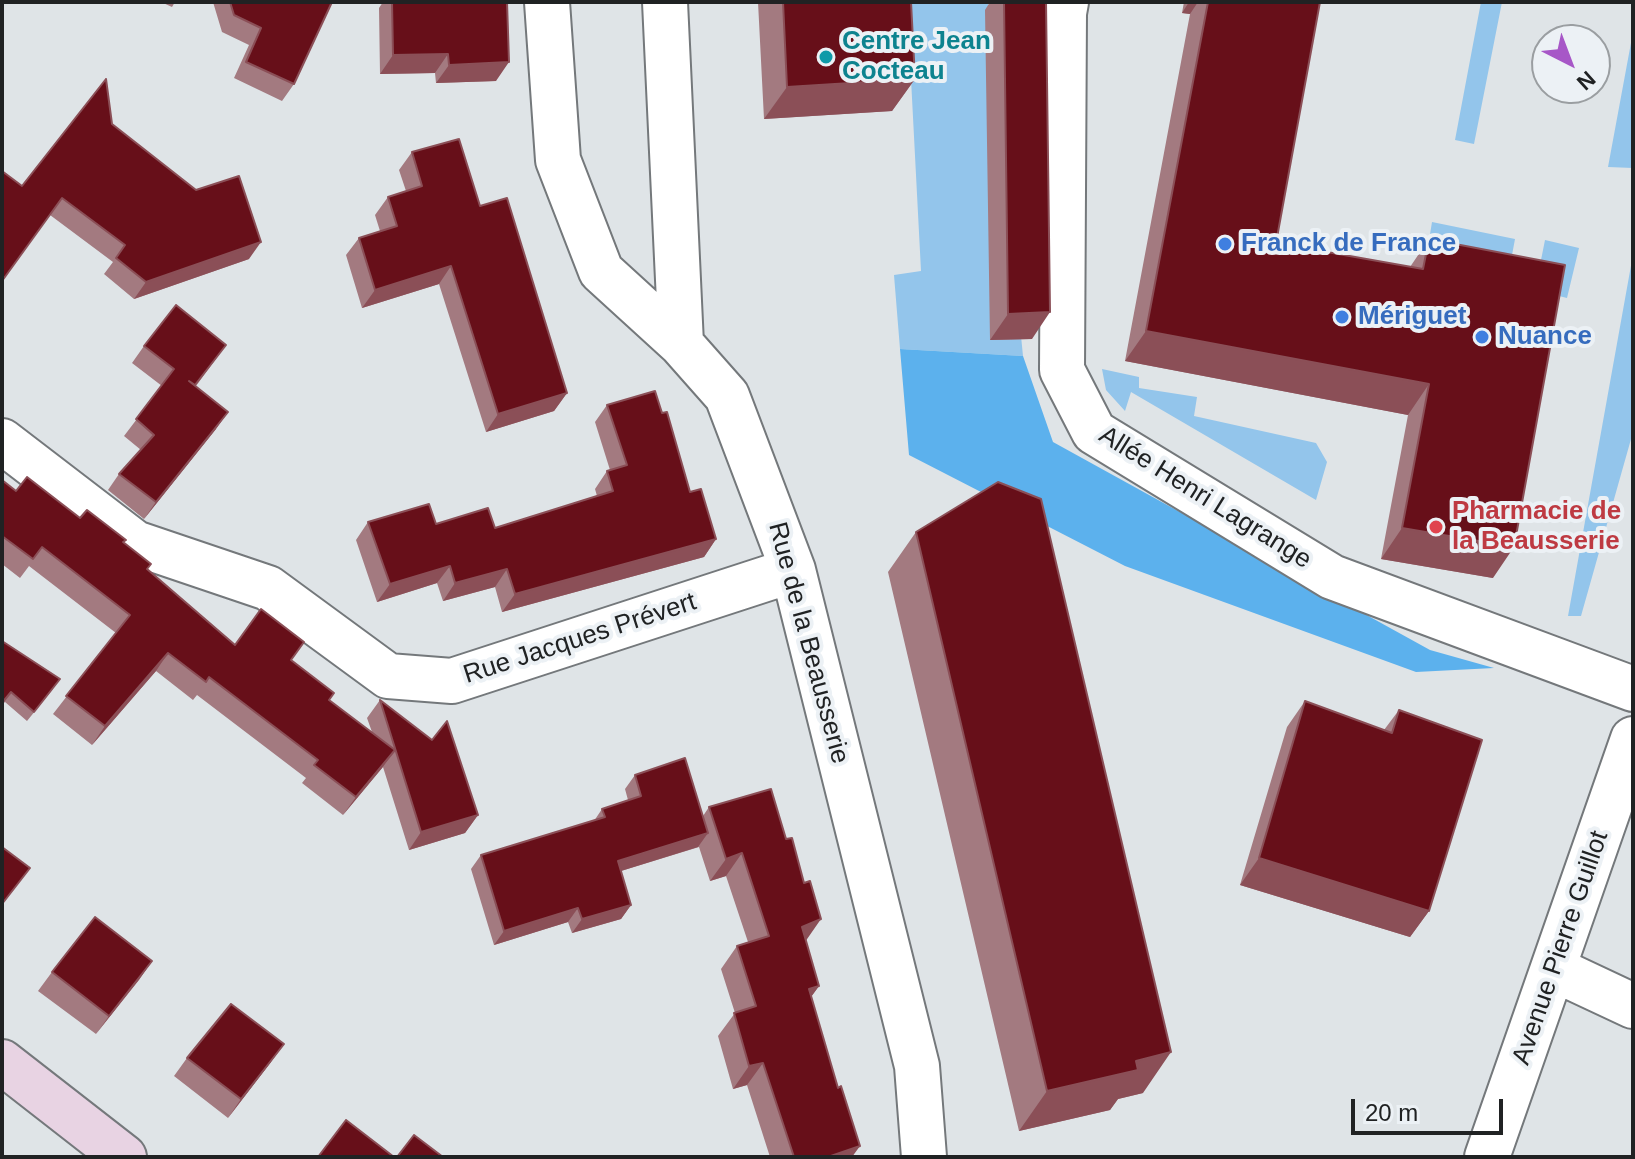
<!DOCTYPE html>
<html>
<head>
<meta charset="utf-8">
<style>
  body { margin:0 }
  #map { position:relative; width:1635px; height:1159px; overflow:hidden; background:#dfe4e7; font-family:Arial,sans-serif }
  canvas { display:block }
  .frame { position:absolute; inset:0; border:4px solid #202223; pointer-events:none }
  .north { position:absolute; left:1531px; top:24px; width:80px; height:80px; box-sizing:border-box; background:#ecf1f5; border:2px solid #9a9ea1; border-radius:50%; rotate:138deg; font-size:22px; font-weight:700; line-height:32px; text-align:center; color:#202223 }
  .north::after { content:''; display:block; margin:auto; width:28px; height:36px; background:#a757c7; clip-path:polygon(50% 0,100% 100%,50% 72%,0 100%) }
  .scale { position:absolute; left:1351px; top:1099px; width:152px; height:36px; box-sizing:border-box; border:4px solid #202223; border-top:0; padding-left:10px; font-size:24px; line-height:28px; white-space:nowrap; color:#202223; -webkit-text-stroke:6px #ecf1f5; paint-order:stroke }
</style>
</head>
<body>
<div id="map">
<canvas width="1635" height="1159"></canvas>
<div class="frame"></div>
<div class="north">N</div>
<div class="scale">20 m</div>
</div>
<script>
const c = document.querySelector('canvas').getContext('2d');
c.lineJoin = 'round';
function fill(path, color) { c.fillStyle = color; c.fill(path, 'evenodd'); }
const shape = rows => new Path2D(rows.map(r => 'M' + r).join(''));
function strokePath(path, color, width, dash) { c.strokeStyle = color; c.lineWidth = width; c.lineCap = dash ? 'butt' : 'round'; c.setLineDash(dash || []); c.stroke(path); }
function drawText(font, color, halo, rows, align = 'center') {
  c.font = font + ' Arial,sans-serif'; c.lineWidth = 8; c.setLineDash([]); c.textBaseline = 'middle'; c.strokeStyle = halo; c.fillStyle = color; for (const [text, x, y, turn = 0] of rows) {
    c.save(); c.translate(x, y); c.rotate((+turn || 0) * Math.PI / 180); c.textAlign = isNaN(turn) ? turn : align; if (halo) c.strokeText(text, 0, 0); c.fillText(text, 0, 0); c.restore();
  }
}
const green = shape([
  [907,2,988,2,1023,356,900,349,894,275,921,271],
  [1481,2,1502,2,1474,144,1455,140],
  [1633,32,1633,168,1608,167],
  [1432,222,1515,239,1507,282,1425,265],
  [1545,240,1579,248,1567,298,1535,290],
  [1632,260,1633,432,1581,616,1568,616],
  [1102,369,1139,377,1139,388,1197,397,1194,416,1316,443,1327,462,1316,500,1131,392,1125,411,1106,390]
]);
const forest = shape([
  [900,349,1023,356,1053,442,1430,650,1494,668,1416,672,1125,566,909,455]
]);
const street = shape([
  [547,2,558,160,601,271,681,344,727,396,793,570,917,1066,924,1157],
  [665,2,681,344],
  [1066,2,1064,13,1062,370,1094,432,1332,577,1633,689],
  [2,441,135,543,268,588,388,676,452,681,793,570],
  [1554,969,1633,1006],
  [1487,1157,1633,739]
]);
const secondary = shape([
  [2,1062,124,1157]
]);
const wall = shape([
  [161,2,175,2,172,7],
  [213,2,332,2,294,84,282,101,234,78,249,45,222,32],
  [383,2,507,2,496,81,436,83,435,73,380,74,379,8],
  [758,2,911,2,915,79,892,111,764,119],
  [990,2,1046,2,1032,339,990,340,985,10],
  [1184,2,1320,2,1276,243,1410,267,1429,239,1493,578,1381,559,1408,415,1125,361,1190,14,1182,13],
  [112,124,249,259,134,299,104,274,113,262,50,215,22,186],
  [412,152,480,206,567,393,554,411,486,432,439,284,362,308,346,255,359,238,380,231,375,215,388,197,406,191,399,170],
  [226,345,196,386,216,429,144,519,108,490,119,474,141,450,124,436,162,386,132,363,144,346],
  [607,405,662,413,690,492,716,539,704,557,502,612,495,587,443,601,437,583,377,602,356,540,368,522,436,524,495,528,597,496,595,489,607,471,610,470,595,422],
  [2,480,16,491,80,518,124,542,147,570,235,645,291,660,329,700,372,732,367,718,380,700,478,815,465,833,409,850,383,767,343,815,302,783,306,778,197,695,193,700,156,671,92,745,53,714,116,633,29,566,20,578,2,564],
  [916,532,1143,1093,1118,1099,1110,1110,1019,1131,888,572],
  [2,641,53,689,27,721,5,702,2,705],
  [1305,701,1384,730,1399,710,1429,911,1410,937,1240,885,1287,727],
  [635,775,703,816,709,807,806,941,819,986,811,997,852,1157,770,1157,747,1085,733,1089,718,1036,735,1013,721,969,737,946,748,942,726,876,710,881,699,847,621,871,631,905,621,919,572,933,568,922,494,945,471,869,481,855,594,821,602,809,628,800,625,789],
  [152,961,96,1034,38,991,52,972],
  [187,1058,271,1062,228,1118,174,1076]
]);
const shadedWall = shape([
  [1189,2,1198,2,1190,14,1182,13],
  [448,54,435,73,380,74,393,55],
  [509,62,496,81,436,83,449,65],
  [915,79,892,111,764,119,787,87],
  [261,242,249,259,134,299,146,282],
  [451,266,439,284,362,308,375,290],
  [1050,312,1032,339,990,340,1008,314],
  [1146,331,1429,384,1408,415,1125,361],
  [567,393,554,411,486,432,498,414],
  [228,412,216,429,144,519,156,502],
  [1402,528,1514,547,1493,578,1381,559],
  [716,539,704,557,502,612,515,594],
  [450,566,437,583,377,602,390,584],
  [507,569,495,587,443,601,455,583],
  [168,653,156,671,92,745,105,726],
  [395,750,382,768,343,815,356,797],
  [478,815,465,833,409,850,421,832],
  [708,833,698,847,608,875,618,861],
  [742,853,726,876,710,881,726,859],
  [1259,858,1429,911,1410,937,1240,885],
  [631,905,621,919,572,933,582,919],
  [578,908,568,922,494,945,504,931],
  [821,919,805,942,802,927],
  [152,961,139,980,96,1034,109,1016],
  [819,986,803,1008,809,989],
  [284,1044,271,1062,228,1118,241,1099],
  [1171,1052,1143,1093,1118,1099,1110,1110,1019,1131,1047,1091,1136,1061],
  [763,1063,747,1085,733,1089,749,1066],
  [860,1146,852,1157,828,1157]
]);
const building = shape([
  [230,2,332,2,294,84,246,62,261,28,234,15,230,2],
  [392,2,507,2,509,62,449,65,448,54,393,55,392,2],
  [783,2,911,2,915,79,787,87,783,2],
  [1004,2,1046,2,1050,312,1008,314,1004,2],
  [1208,2,1320,2,1276,243,1423,269,1429,239,1565,265,1514,547,1402,528,1429,384,1146,331,1208,2],
  [106,79,112,124,196,190,239,176,261,242,146,282,116,258,125,245,62,198,2,281,2,171,22,186,106,79],
  [459,139,480,206,507,198,567,393,498,414,451,266,375,290,359,238,397,226,388,197,422,186,412,152,459,139],
  [176,305,226,345,195,385,189,381,228,412,156,502,119,474,154,435,136,419,174,369,144,346,176,305],
  [655,391,662,413,667,412,690,492,701,489,716,539,515,594,507,569,455,583,450,566,390,584,368,522,429,504,436,524,488,508,495,528,613,491,607,471,627,465,607,405,655,391],
  [27,477,80,518,87,510,126,540,123,542,151,564,147,569,235,645,261,609,304,642,291,660,334,693,329,700,395,750,356,797,314,765,318,760,209,677,206,682,168,653,105,726,66,696,130,615,42,547,33,559,2,536,2,480,16,491,27,477],
  [998,482,1041,499,1171,1052,1136,1061,1138,1070,1047,1091,916,532,998,482],
  [2,641,60,679,34,712,11,692,2,703,2,641],
  [380,700,432,740,447,721,478,815,421,832,380,700],
  [1305,701,1392,733,1399,710,1482,740,1429,911,1259,858,1305,701],
  [685,758,708,833,618,861,631,905,582,919,578,908,504,931,481,855,605,817,602,809,641,796,635,775,685,758],
  [771,789,786,839,792,838,804,883,810,881,821,919,802,927,819,986,809,989,838,1088,841,1086,860,1146,828,1157,794,1157,763,1063,749,1066,734,1013,756,1006,737,946,769,936,742,853,726,859,709,807,771,789],
  [2,847,30,868,2,904,2,847],
  [95,917,152,961,109,1016,52,972,95,917],
  [231,1004,284,1044,241,1099,187,1058,231,1004],
  [346,1120,394,1157,318,1157,346,1120],
  [414,1135,443,1157,397,1157,414,1135]
]);
const markers = [
  [826,57,8,"#0f9aa8"],
  [1225,244,8,"#3f7fe0"],
  [1342,317,8,"#3f7fe0"],
  [1482,337,8,"#3f7fe0"],
  [1436,527,8,"#e0444e"]
];
const cultureNames = [
  ["Centre Jean",842,42],
  ["Cocteau",842,72]
];
const shopNames = [
  ["Franck de France",1241,244],
  ["Mériguet",1358,317],
  ["Nuance",1498,337]
];
const streetNames = [
  ["Allée Henri Lagrange",1205,498,32],
  ["Rue Jacques Prévert",580,639,-18],
  ["Rue de la Beausserie",808,643,75],
  ["Avenue Pierre Guillot",1561,948,-71]
];
const healthNames = [
  ["Pharmacie de",1452,512],
  ["la Beausserie",1452,542]
];
fill(green, '#93c5eb');
fill(forest, '#5cb1ed');
strokePath(street, '#74787b', 48);
strokePath(secondary, '#74787b', 48);
strokePath(street, '#fff', 44);
strokePath(secondary, '#e8d3e3', 44);
fill(wall, '#a37a80');
fill(shadedWall, '#8b4f57');
fill(building, '#670f19');
strokePath(building, '#8b4f57', 2);
for (const [x, y, r, color] of markers) { const dot = new Path2D(); dot.arc(x, y, r, 0, 2 * Math.PI); c.fillStyle = color; c.fill(dot); strokePath(dot, '#ecf1f5', 3); }
drawText('bold 26px', '#0d838f', '#ecf1f5', cultureNames, 'left');
drawText('bold 26px', '#366cbe', '#ecf1f5', shopNames, 'left');
drawText('26px', '#202223', '#ecf1f5', streetNames);
drawText('bold 26px', '#be3a42', '#ecf1f5', healthNames, 'left');
</script>
</body>
</html>
